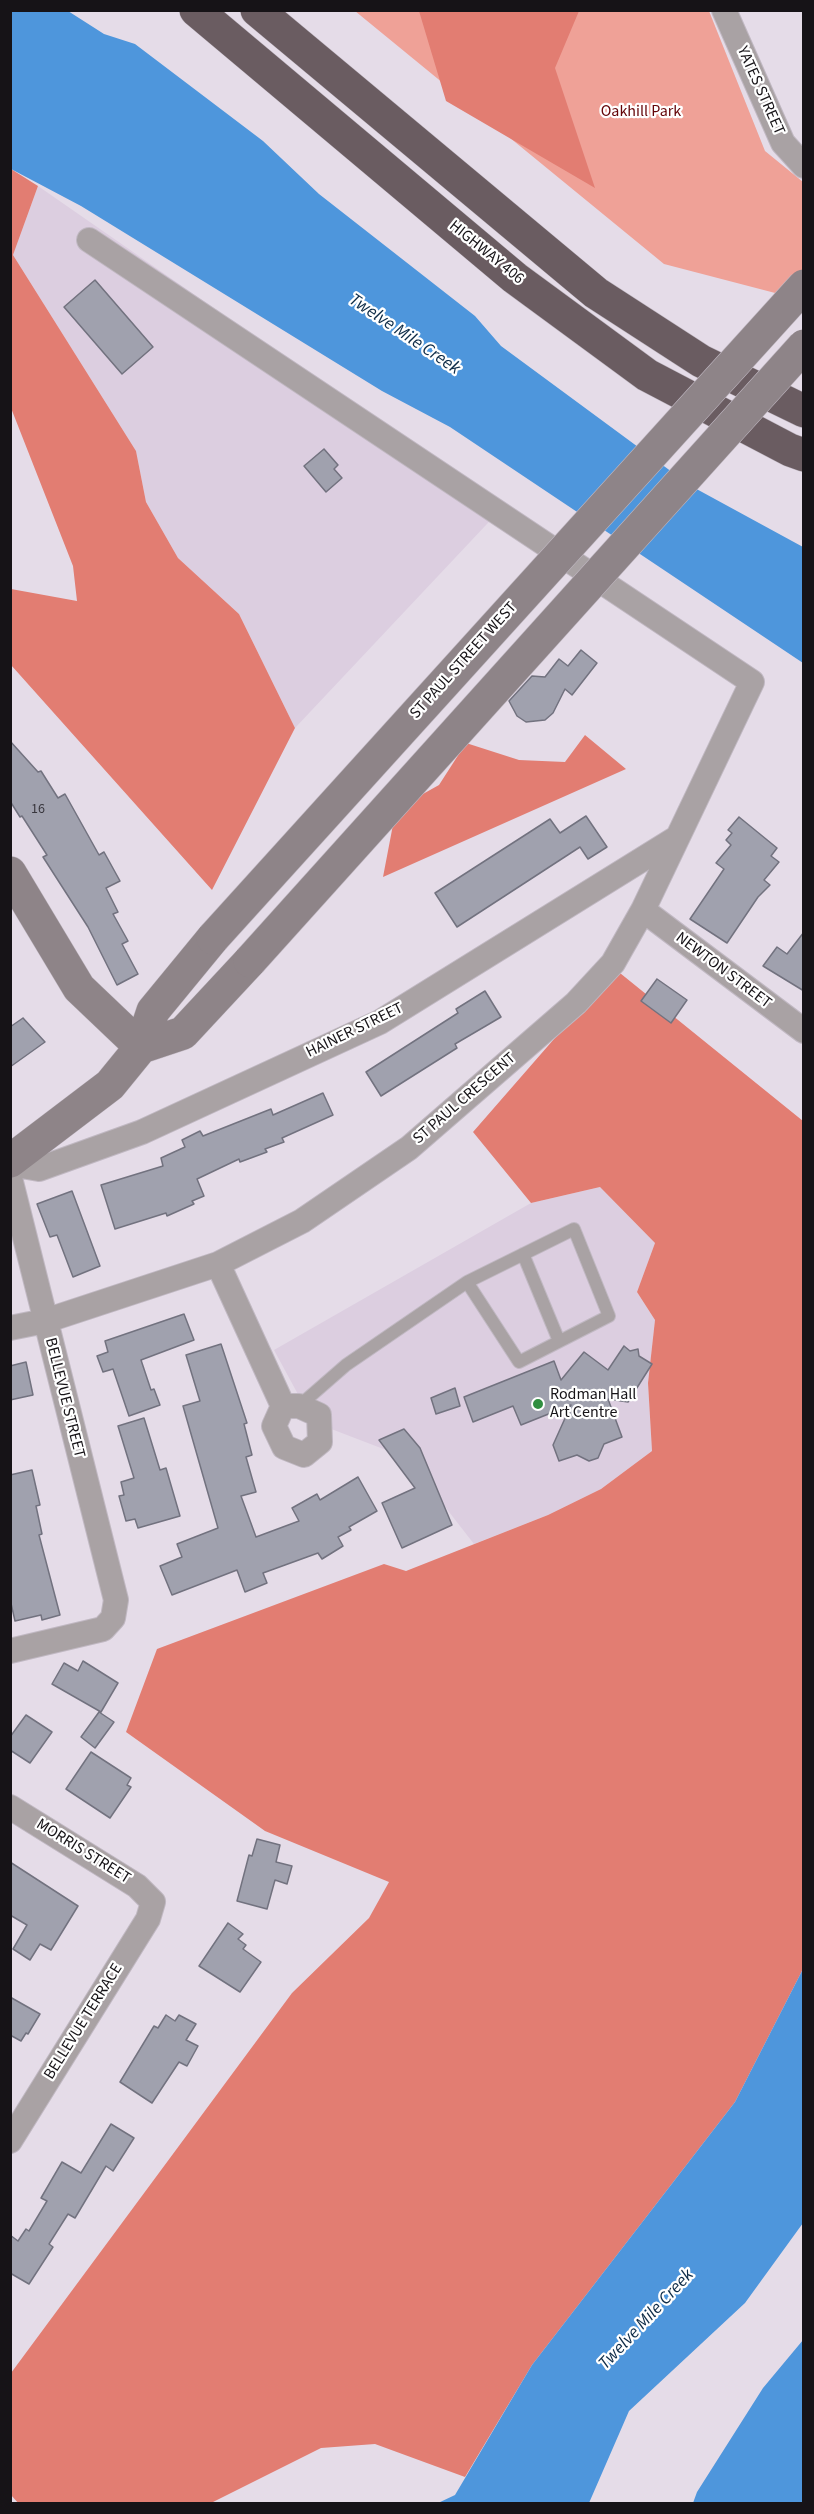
<!DOCTYPE html>
<html>
<head>
<meta charset="utf-8">
<style>
  body { margin:0 }
  #map { position:relative; width:814px; height:2514px; overflow:hidden; background:#e5dce8; font-family:"Source Sans 3",sans-serif }
  canvas { display:block }
  .frame { position:absolute; inset:0; border:12px solid #161317; pointer-events:none }
</style>
</head>
<body>
<div id="map">
<canvas width="814" height="2514"></canvas>
<div class="frame"></div>
</div>
<script>
const c = document.querySelector('canvas').getContext('2d');
c.lineJoin = 'round';
function fill(path, color) { c.fillStyle = color; c.fill(path, 'evenodd'); }
const shape = rows => new Path2D(rows.map(r => 'M' + r).join(''));
function strokePath(path, color, width, dash) { c.strokeStyle = color; c.lineWidth = width; c.lineCap = dash ? 'butt' : 'round'; c.setLineDash(dash || []); c.stroke(path); }
function drawText(font, color, halo, rows, align = 'center') {
  c.font = font + ' "Source Sans 3",sans-serif'; c.lineWidth = 4.5; c.setLineDash([]); c.textBaseline = 'middle'; c.strokeStyle = halo; c.fillStyle = color; for (const [text, x, y, turn = 0] of rows) {
    c.save(); c.translate(x, y); c.rotate((+turn || 0) * Math.PI / 180); c.textAlign = isNaN(turn) ? turn : align; if (halo) c.strokeText(text, 0, 0); c.fillText(text, 0, 0); c.restore();
  }
}
const built = shape([
  [38,186,502,508,295,728,239,614,178,558,146,502,136,451,13,255],
  [600,1187,655,1243,637,1292,655,1320,648,1383,652,1451,601,1489,548,1515,474,1544,407,1458,313,1422,274,1350,531,1203]
]);
const green = shape([
  [355,11,709,11,765,151,803,182,803,270,779,294,664,264]
]);
const forest = shape([
  [419,11,579,11,555,68,595,188,446,101],
  [11,169,38,186,13,255,136,451,146,502,178,558,239,614,295,728,212,890,11,665,11,589,77,601,73,566,11,408],
  [585,735,626,769,383,877,396,809,439,785,466,743,519,760,565,762],
  [615,969,803,1121,803,1969,735,2102,532,2365,465,2477,375,2444,321,2448,211,2503,19,2504,11,2495,11,2373,292,1993,369,1918,389,1882,265,1831,126,1732,157,1649,384,1564,406,1571,548,1515,601,1489,652,1451,648,1383,655,1320,637,1292,655,1243,600,1187,531,1203,473,1132]
]);
const water = shape([
  [10,11,68,11,104,34,135,44,263,141,319,194,475,316,501,346,691,486,803,547,803,663,450,427,382,391,81,206,11,169],
  [803,1969,803,2223,745,2303,629,2411,589,2503,438,2503,455,2495,532,2365,735,2102],
  [803,2340,803,2503,693,2503,697,2492,763,2388]
]);
const building = shape([
  [95,280,153,347,122,374,64,307,95,280],
  [324,449,338,465,334,469,342,478,326,492,304,466,324,449],
  [581,650,597,663,572,695,565,689,553,713,545,720,526,722,517,716,509,701,532,676,545,677,559,659,568,666,581,650],
  [10,741,38,772,41,771,58,798,65,794,99,855,104,852,120,881,106,888,118,912,113,914,128,941,122,944,138,974,117,985,88,927,43,857,47,855,22,816,20,817,10,801,10,741],
  [586,816,607,847,588,859,580,847,457,927,435,893,550,819,560,833,586,816],
  [739,817,777,848,771,856,779,862,764,880,770,885,758,897,727,943,690,919,724,869,716,863,731,845,726,840,732,833,728,830,739,817],
  [804,932,804,991,763,966,777,947,787,954,804,932],
  [657,979,687,1000,671,1023,641,1001,657,979],
  [485,991,501,1017,455,1044,457,1048,381,1096,366,1072,458,1013,456,1009,485,991],
  [23,1018,45,1042,10,1067,10,1027,23,1018],
  [323,1093,333,1115,282,1138,284,1142,265,1149,267,1152,240,1162,239,1159,197,1179,204,1196,192,1201,194,1204,167,1216,166,1213,115,1229,101,1185,163,1166,161,1158,185,1147,182,1140,200,1131,203,1136,271,1109,273,1115,323,1093],
  [72,1191,100,1266,73,1277,57,1235,50,1237,37,1204,72,1191],
  [184,1314,194,1340,141,1360,151,1390,154,1389,160,1405,129,1416,113,1369,103,1372,97,1356,108,1352,105,1341,184,1314],
  [221,1344,247,1423,244,1424,252,1455,246,1457,256,1492,241,1496,256,1537,299,1521,292,1508,317,1494,320,1500,358,1477,377,1511,349,1527,351,1530,338,1537,343,1546,322,1559,318,1553,263,1573,267,1583,245,1592,237,1570,172,1595,160,1566,182,1557,177,1544,218,1528,183,1406,200,1401,186,1355,221,1344],
  [624,1346,630,1351,638,1349,639,1356,652,1364,628,1402,608,1399,622,1437,604,1444,598,1458,589,1461,577,1455,559,1461,553,1445,571,1405,521,1425,513,1406,473,1422,464,1397,554,1361,561,1380,584,1352,608,1370,624,1346],
  [26,1362,33,1395,10,1400,10,1366,26,1362],
  [455,1388,460,1406,436,1414,431,1398,455,1388],
  [144,1418,160,1470,166,1468,180,1516,138,1528,135,1519,126,1521,119,1496,124,1495,121,1482,134,1478,118,1426,144,1418],
  [404,1429,420,1448,452,1525,402,1548,382,1503,415,1488,379,1440,404,1429],
  [32,1470,40,1505,36,1506,42,1534,39,1535,60,1615,42,1620,41,1615,15,1621,10,1599,10,1475,32,1470],
  [83,1661,118,1683,101,1712,52,1684,64,1663,78,1671,83,1661],
  [99,1712,114,1722,95,1748,81,1737,99,1712],
  [26,1715,52,1732,30,1763,10,1750,10,1737,26,1715],
  [91,1752,131,1778,127,1785,131,1787,110,1818,66,1789,91,1752],
  [257,1839,280,1845,276,1862,292,1866,287,1884,275,1880,267,1909,237,1901,249,1855,252,1856,257,1839],
  [10,1862,78,1906,51,1950,40,1944,30,1960,13,1949,27,1925,10,1915,10,1862],
  [228,1923,243,1934,238,1939,246,1945,243,1949,261,1962,240,1992,199,1966,228,1923],
  [10,1997,40,2014,28,2034,26,2033,21,2041,10,2035,10,1997],
  [166,2015,175,2021,179,2015,196,2024,186,2040,198,2046,187,2066,179,2062,152,2103,120,2082,154,2026,158,2028,166,2015],
  [111,2124,134,2138,113,2171,106,2166,75,2218,68,2214,49,2244,53,2247,29,2284,10,2273,10,2235,18,2241,26,2229,29,2231,47,2201,41,2198,62,2162,81,2173,111,2124]
]);
const lane = shape([
  [523,1254,559,1341],
  [299,1406,346,1365,467,1282,519,1362,609,1316,574,1229,467,1282]
]);
const street = shape([
  [724,10,783,143,804,166],
  [643,910,804,1031],
  [10,1164,39,1169,142,1132,380,1022,675,839],
  [10,1178,116,1600,113,1618,103,1629,10,1651],
  [218,1264,283,1406,274,1426,284,1447,304,1455,320,1442,319,1415,299,1406,283,1406],
  [10,1328,45,1321,218,1264,302,1221,409,1148,576,1003,613,963,643,910,752,682,89,240],
  [10,1807,137,1886,153,1902,148,1919,10,2141]
]);
const secondary = shape([
  [10,873,79,988,141,1047],
  [141,1047,183,1033,250,961],
  [10,1161,110,1085,141,1047,153,1011,213,938]
]);
const highway = shape([
  [196,10,515,278,647,375,790,450,804,455],
  [257,10,596,293,701,361,804,411]
]);
const secondaryBridge = shape([
  [213,938,804,286],
  [250,961,804,346]
]);
const markers = [
  [538,1404,6,"#308e40"]
];
const numberNames = [
  ["16",38,810]
];
const streetNames = [
  ["YATES STREET",760,91,66],
  ["HIGHWAY 406",486,253,39],
  ["ST PAUL STREET WEST",464,661,-48],
  ["NEWTON STREET",723,971,37],
  ["HAINER STREET",355,1031,-26],
  ["ST PAUL CRESCENT",465,1099,-41],
  ["BELLEVUE STREET",64,1398,76],
  ["MORRIS STREET",83,1852,32],
  ["BELLEVUE TERRACE",84,2022,-58]
];
const parkNames = [
  ["Oakhill Park",641,112]
];
const poiNames = [
  ["Rodman Hall",550,1395],
  ["Art Centre",550,1413]
];
const waterNames = [
  ["Twelve Mile Creek",404,335,34],
  ["Twelve Mile Creek",647,2320,-47]
];
fill(built, '#dccee0');
fill(green, '#efa197');
fill(forest, '#e27d72');
fill(water, '#4e96dc');
fill(building, '#a0a1ae');
strokePath(building, '#72727f', 1.5);
strokePath(lane, '#c0b8c2', 14);
strokePath(street, '#c0b8c2', 26);
strokePath(secondary, '#c0b8c2', 34);
strokePath(highway, '#c0b8c2', 34);
strokePath(lane, '#a9a2a4', 12);
strokePath(street, '#a9a2a4', 24);
strokePath(secondary, '#8e8488', 33);
strokePath(highway, '#6a5c61', 33);
strokePath(secondaryBridge, '#c0b8c2', 34, []);
strokePath(secondaryBridge, '#8e8488', 33);
for (const [x, y, r, color] of markers) { const dot = new Path2D(); dot.arc(x, y, r, 0, 2 * Math.PI); c.fillStyle = color; c.fill(dot); strokePath(dot, '#fff', 2); }
drawText('14px', '#38363d', null, numberNames);
drawText('16px', '#161317', '#fff', streetNames);
drawText('16px', '#630407', '#fff', parkNames);
drawText('16px', '#161317', '#fff', poiNames, 'left');
drawText('italic 18px', '#0d2b47', '#fff', waterNames);
</script>
</body>
</html>
